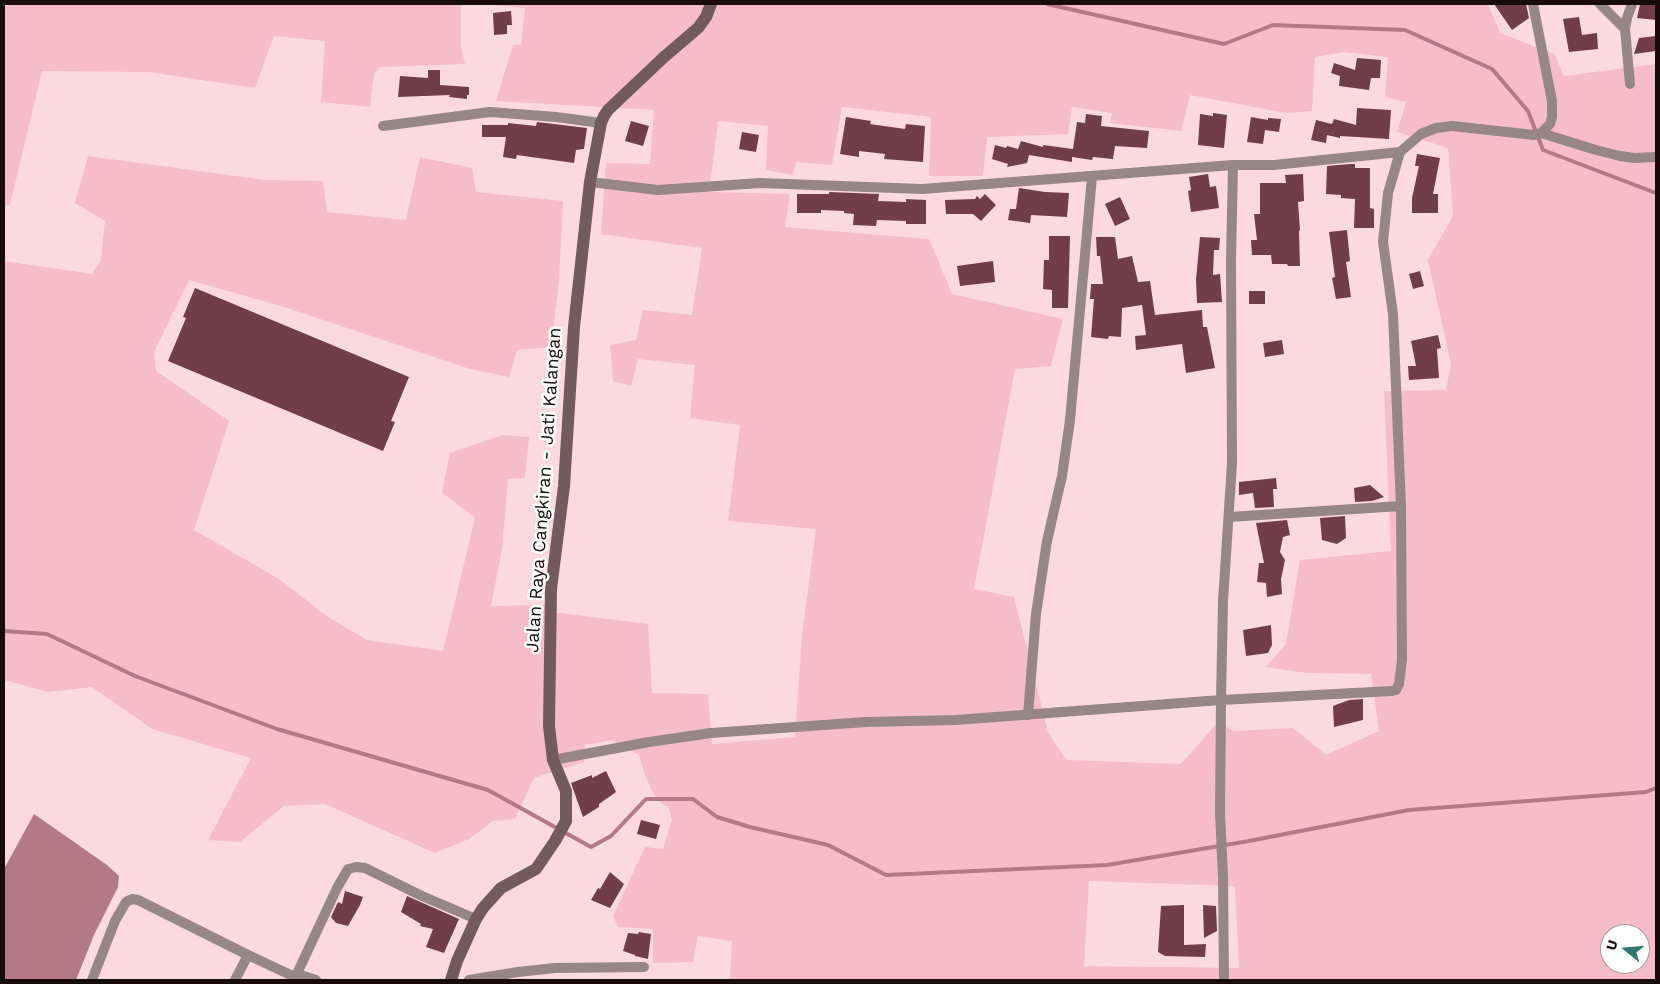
<!DOCTYPE html>
<html>
<head>
<meta charset="utf-8">
<style>
  body { margin:0 }
  #map { position:relative; width:1660px; height:984px; overflow:hidden; background:#fcd9e0; font-family:"Work Sans",sans-serif }
  canvas { display:block }
  .frame { position:absolute; inset:0; border:5px solid #180b0e; pointer-events:none }
  .north { position:absolute; left:1600px; top:924px; width:50px; height:50px; box-sizing:border-box; background:#fff; border:1px solid #a39d9f; border-radius:50%; rotate:287deg; font-size:14px; font-weight:700; line-height:20px; text-align:center; color:#180b0e }
  .north::after { content:''; display:block; margin:auto; width:18px; height:22px; background:#30776e; clip-path:polygon(50% 0,100% 100%,50% 72%,0 100%) }
</style>
</head>
<body>
<div id="map">
<canvas width="1660" height="984"></canvas>
<div class="frame"></div>
<div class="north">U</div>
</div>
<script>
const c = document.querySelector('canvas').getContext('2d');
c.lineJoin = 'round';
function fill(path, color) { c.fillStyle = color; c.fill(path, 'evenodd'); }
const shape = rows => new Path2D(rows.map(r => 'M' + r).join(''));
function strokePath(path, color, width, dash) { c.strokeStyle = color; c.lineWidth = width; c.lineCap = dash ? 'butt' : 'round'; c.setLineDash(dash || []); c.stroke(path); }
function drawText(font, color, halo, rows, align = 'center') {
  c.font = font + ' "Work Sans",sans-serif'; c.lineWidth = 5; c.setLineDash([]); c.textBaseline = 'middle'; c.strokeStyle = halo; c.fillStyle = color; for (const [text, x, y, turn = 0] of rows) {
    c.save(); c.translate(x, y); c.rotate((+turn || 0) * Math.PI / 180); c.textAlign = isNaN(turn) ? turn : align; if (halo) c.strokeText(text, 0, 0); c.fillText(text, 0, 0); c.restore();
  }
}
const green = shape([
  [4,4,461,4,461,47,465,64,380,67,374,74,370,107,321,102,325,41,274,36,255,88,148,72,42,71,10,205,4,206],
  [481,4,1488,4,1500,33,1554,54,1564,76,1656,64,1656,980,730,980,732,941,698,936,693,962,653,963,653,929,618,927,613,916,645,847,663,849,672,820,669,808,656,799,645,775,639,755,613,740,585,745,584,762,534,778,515,819,493,821,469,839,435,853,325,804,284,806,240,842,208,840,251,758,152,729,92,687,48,692,4,680,4,261,92,274,101,260,105,221,75,203,88,156,265,180,323,181,327,212,406,220,420,157,472,168,476,192,563,201,559,281,551,347,517,350,509,377,470,369,284,307,189,280,154,352,156,371,229,421,194,530,279,579,328,617,367,640,443,651,475,518,442,492,450,453,502,435,529,437,525,478,508,479,502,549,491,606,545,605,545,613,560,613,648,624,652,693,708,694,712,744,795,737,802,635,816,529,728,521,740,425,690,418,695,365,638,359,631,386,613,381,610,345,636,340,643,310,692,315,702,248,601,234,606,163,650,164,654,110,496,101,513,45,521,45,525,8],
  [1344,52,1388,57,1385,97,1406,102,1397,132,1448,148,1453,216,1428,260,1451,364,1446,390,1384,391,1391,551,1300,560,1286,644,1266,667,1307,673,1371,674,1379,731,1326,755,1293,728,1234,731,1218,722,1181,764,1066,760,1048,732,1014,597,974,589,1015,369,1051,366,1063,319,952,294,929,239,785,227,790,194,709,192,718,121,768,126,766,170,793,175,796,162,832,165,842,107,931,117,929,176,983,176,987,137,1068,134,1072,107,1112,113,1110,123,1181,131,1190,95,1286,113,1312,111,1315,57],
  [1089,881,1235,886,1239,968,1084,966],
  [1610,934,1640,934,1640,964,1610,964]
]);
const water = shape([
  [34,814,107,865,119,876,118,887,94,935,76,980,4,980,4,869]
]);
const stream = shape([
  [1047,4,1224,44,1273,25,1405,30,1492,69,1528,111,1543,150,1656,193],
  [4,631,47,634,135,676,277,729,488,790,591,847,611,836,646,799,693,799,717,817,750,827,828,845,886,875,1107,865,1249,841,1409,810,1646,792,1656,788]
]);
const building = shape([
  [1494,4,1526,4,1529,18,1512,30],
  [1640,4,1656,4,1656,20,1637,18],
  [511,11,512,25,507,25,507,34,494,35,493,13],
  [1579,17,1582,35,1597,33,1598,49,1569,52,1563,19],
  [1656,36,1656,51,1634,54,1639,38],
  [1357,58,1381,60,1380,78,1371,78,1369,90,1339,86,1340,76,1331,73,1334,63,1355,70],
  [428,70,440,70,440,85,469,87,469,95,467,95,467,99,449,97,450,95,398,97,400,76,428,78],
  [1357,108,1391,110,1389,139,1340,136,1340,138,1327,135,1326,143,1311,140,1316,120,1332,124,1334,119,1356,125],
  [1213,113,1227,115,1224,148,1198,145,1200,114,1213,116],
  [1086,114,1102,116,1101,126,1149,131,1147,148,1115,146,1113,159,1093,157,1092,160,1072,157,1072,162,1029,155,1027,163,1007,167,1008,164,992,159,995,145,1006,148,1007,146,1018,149,1021,141,1043,147,1043,145,1073,149,1077,122,1085,123],
  [846,117,871,121,870,124,905,129,906,124,925,126,923,162,884,159,885,154,859,151,859,157,840,154],
  [1251,117,1268,120,1268,118,1281,119,1279,132,1265,130,1263,144,1247,142],
  [631,121,649,126,643,146,625,141],
  [537,122,587,128,584,149,576,150,574,163,517,155,516,159,503,157,506,137,482,137,482,125,508,125,508,123,536,126],
  [742,132,759,135,756,152,739,149],
  [1417,154,1440,158,1433,194,1438,194,1438,213,1412,213,1412,198,1419,166,1415,166],
  [1350,164,1355,164,1355,168,1370,168,1370,208,1374,209,1374,228,1354,228,1355,199,1341,198,1341,195,1326,194,1327,166],
  [1208,174,1210,187,1216,186,1219,208,1191,212,1188,191,1191,190,1189,177],
  [1303,174,1304,201,1298,202,1300,230,1299,231,1300,266,1288,266,1287,264,1272,264,1271,255,1252,255,1251,240,1257,240,1254,214,1260,214,1260,183,1286,183,1285,175],
  [1019,188,1045,192,1069,193,1067,217,1031,215,1030,223,1008,220,1010,209,1016,209],
  [829,192,879,194,878,201,906,202,906,199,926,200,926,224,906,224,906,221,877,220,876,226,853,225,854,214,844,213,844,211,821,210,821,213,797,213,797,194,829,194],
  [985,194,996,205,981,221,973,214,946,214,945,200,975,199,977,196,980,199],
  [1120,197,1130,219,1115,226,1105,204],
  [1347,230,1350,261,1346,262,1351,297,1336,299,1332,278,1335,277,1329,232],
  [1049,236,1070,236,1068,308,1052,308,1052,290,1043,289,1044,260,1049,260],
  [1096,237,1115,237,1118,259,1132,256,1138,282,1150,281,1155,315,1202,310,1203,327,1207,327,1215,368,1186,373,1182,344,1136,350,1135,336,1146,335,1142,305,1122,308,1121,337,1109,336,1108,339,1091,337,1094,299,1090,299,1091,284,1103,284,1100,256,1097,256],
  [1200,237,1220,238,1219,250,1214,250,1213,275,1220,274,1222,302,1197,303,1196,280],
  [993,261,995,282,960,286,957,266],
  [1420,271,1424,286,1413,289,1409,274],
  [195,288,409,377,391,421,395,422,383,451,168,361,186,318,183,317],
  [1249,291,1265,291,1265,304,1249,304],
  [1438,335,1441,348,1437,349,1439,378,1409,380,1408,366,1416,366,1411,341],
  [1282,340,1284,354,1265,357,1263,343],
  [1276,478,1277,489,1273,489,1274,507,1255,508,1253,493,1239,495,1239,482],
  [1370,485,1384,497,1372,501,1355,502,1354,488],
  [1345,516,1346,538,1337,544,1322,540,1320,518],
  [1287,520,1290,535,1283,537,1280,552,1285,560,1281,579,1282,594,1267,597,1266,583,1257,582,1259,563,1264,563,1256,523],
  [1271,625,1272,645,1268,653,1246,656,1243,630],
  [1363,699,1363,720,1334,727,1333,706,1349,700],
  [606,771,616,792,599,804,599,807,583,817,571,783,592,775,592,778],
  [641,820,660,825,656,839,637,834],
  [610,872,624,884,610,908,591,900,598,888,600,889],
  [345,891,363,897,360,905,348,926,336,923,331,917,338,902,342,904],
  [407,896,459,919,444,953,426,947,433,929,420,926,421,924,401,912],
  [1184,905,1184,945,1206,944,1205,957,1165,956,1158,952,1161,906],
  [1203,905,1216,906,1217,931,1204,938],
  [639,932,651,934,648,959,635,956,635,955,623,951,628,933,638,934]
]);
const street = shape([
  [1600,4,1625,29],
  [1630,84,1625,29,1627,18,1632,4],
  [383,126,490,112,556,117,601,123],
  [1541,133,1596,150,1620,156,1634,158,1656,157],
  [590,182,658,190,760,183,922,189,1233,165],
  [1229,517,1401,506],
  [1028,715,1036,614,1047,541,1062,476,1070,420,1092,177],
  [553,760,649,742,711,733,866,722,956,720,1221,700,1223,601,1232,463,1231,260,1233,165,1274,165,1400,152,1421,134,1436,128,1452,126,1534,135,1541,133,1550,124,1552,117,1552,101,1533,4],
  [297,974,316,980],
  [92,980,115,921,126,902,132,899,138,900,248,955],
  [235,980,248,955,295,977],
  [294,980,337,888,348,869,356,867,365,868,422,896,476,919],
  [469,980,518,972,555,968,644,967],
  [1224,980,1223,877,1220,813,1221,700,1392,691,1396,690,1399,684,1402,660,1401,506,1393,314,1383,242,1388,193,1400,152]
]);
const secondary = shape([
  [451,980,457,961,476,919,483,908,501,888,536,869,555,841,566,821,566,791,553,760,549,726,551,589,564,486,574,327,590,182,601,123,604,116,608,110,664,57,698,28,706,17,711,4]
]);
const streetNames = [
  ["Jalan Raya Cangkiran - Jati Kalangan",544,490,-86]
];
fill(green, '#f6bcc9');
fill(water, '#b37987');
strokePath(stream, '#b37987', 4);
fill(building, '#723d4b');
strokePath(street, '#978689', 10);
strokePath(secondary, '#725a5f', 12);
drawText('18px', '#180b0e', '#fff', streetNames);
</script>
</body>
</html>
